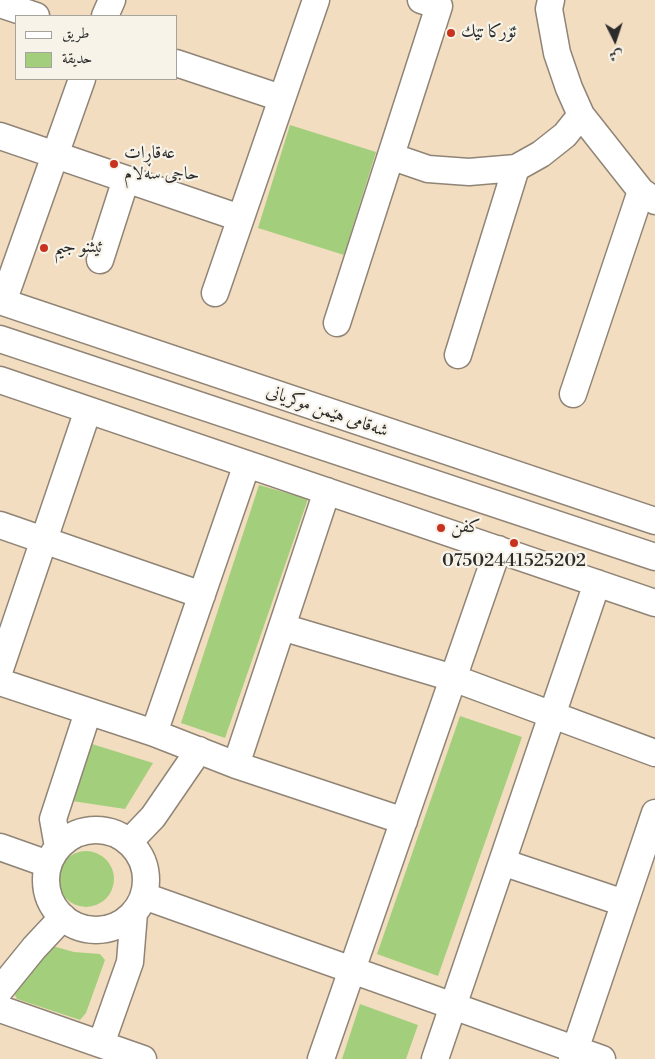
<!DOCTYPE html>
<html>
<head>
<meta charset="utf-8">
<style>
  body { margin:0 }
  #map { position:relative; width:655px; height:1059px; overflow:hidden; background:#f3ddc0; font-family:"Libre Bodoni",Amiri,serif }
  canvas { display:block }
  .legend { position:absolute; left:15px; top:15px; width:162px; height:65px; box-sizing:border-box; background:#f7f3e8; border:1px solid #a5a39c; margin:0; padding:6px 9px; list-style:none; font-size:15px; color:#2b2b2b }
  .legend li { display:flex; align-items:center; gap:10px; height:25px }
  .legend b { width:25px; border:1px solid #a5a39c }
  .north { position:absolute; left:590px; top:15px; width:50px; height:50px; -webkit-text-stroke:4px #f7f3e8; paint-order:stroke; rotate:176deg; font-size:14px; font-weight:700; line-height:20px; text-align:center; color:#2b2b2b }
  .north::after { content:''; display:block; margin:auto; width:18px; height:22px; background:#2b2b2b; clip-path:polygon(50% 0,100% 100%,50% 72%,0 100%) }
</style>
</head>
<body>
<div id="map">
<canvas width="655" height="1059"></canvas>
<ul class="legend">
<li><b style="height:6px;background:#fff"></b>طريق</li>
<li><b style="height:14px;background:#a3cf7c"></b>حديقة</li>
</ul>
<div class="north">ش</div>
</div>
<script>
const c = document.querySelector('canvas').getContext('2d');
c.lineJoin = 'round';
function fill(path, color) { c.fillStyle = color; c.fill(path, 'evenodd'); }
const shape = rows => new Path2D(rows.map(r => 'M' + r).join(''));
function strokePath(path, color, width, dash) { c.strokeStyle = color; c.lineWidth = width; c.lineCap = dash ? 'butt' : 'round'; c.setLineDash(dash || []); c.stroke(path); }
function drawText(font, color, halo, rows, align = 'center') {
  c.font = font + ' "Libre Bodoni",Amiri,serif'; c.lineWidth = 4.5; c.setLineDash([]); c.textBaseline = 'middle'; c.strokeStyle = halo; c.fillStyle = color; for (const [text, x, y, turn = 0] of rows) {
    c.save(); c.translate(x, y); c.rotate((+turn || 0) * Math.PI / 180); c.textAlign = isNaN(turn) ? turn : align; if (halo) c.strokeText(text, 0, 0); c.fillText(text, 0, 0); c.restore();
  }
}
const green = shape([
  [290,125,376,152,344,255,258,228],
  [259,485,308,499,225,738,181,723],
  [460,716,522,737,438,976,377,954],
  [92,744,153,763,125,809,72,801],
  '58 879a28 28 0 1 1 56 0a28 28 0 1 1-56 0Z',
  [49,945,74,952,100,954,105,960,86,1013,80,1020,17,999,14,993],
  [360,1004,418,1025,406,1059,342,1059]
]);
const minor = shape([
  [551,0,549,9,557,53,569,88,581,115,641,191,655,201],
  [0,4,36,16],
  [105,16,112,0],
  [176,63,281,98],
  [0,136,240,218],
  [393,157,428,169,469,172,516,168,541,154,565,135,581,115],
  [100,260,126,179],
  [215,293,316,0],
  [0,301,655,521],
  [3,302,82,79],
  [337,323,439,6,421,0],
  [0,339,655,557],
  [458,355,516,168],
  [0,380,655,603],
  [573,394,641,191],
  [0,525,202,595],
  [282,627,453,678,655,753],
  [0,669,88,410],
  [0,682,154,733,236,765,404,821],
  [154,733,247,464],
  [236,765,327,491],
  '46 880a50 50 0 1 1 100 0a50 50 0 1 1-100 0Z',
  [129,842,153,817,199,750],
  [0,847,48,864],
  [58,847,53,819,88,712],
  [502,862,624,903],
  [144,896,602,1059],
  [0,990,34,948,63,917],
  [0,1009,143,1059],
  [101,1044,130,962,134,913],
  [321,1059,498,549],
  [435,1059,597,583],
  [572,1059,655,813]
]);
const markers = [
  [451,33,5,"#c8321e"],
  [114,164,5,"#c8321e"],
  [44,248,5,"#c8321e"],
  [441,528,5,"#c8321e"],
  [514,543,5,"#c8321e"]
];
const poiNames = [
  ["ئۆركا تێك",461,33],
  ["عەقاڕات",124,154],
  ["حاجی سەلام",124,175],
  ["ئيثنو جيم",54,248],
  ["كفن",451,528],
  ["07502441525202",514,562,"center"]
];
const streetNames = [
  ["شەقامی هێمن موکریانی",327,412,19]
];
fill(green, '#a3cf7c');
strokePath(minor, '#8f8476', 29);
strokePath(minor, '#fff', 26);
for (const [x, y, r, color] of markers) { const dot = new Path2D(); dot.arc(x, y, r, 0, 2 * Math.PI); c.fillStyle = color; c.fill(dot); strokePath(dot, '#f7f3e8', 2); }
drawText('18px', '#2b2b2b', '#f7f3e8', poiNames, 'left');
drawText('18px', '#2b2b2b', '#f7f3e8', streetNames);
</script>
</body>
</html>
